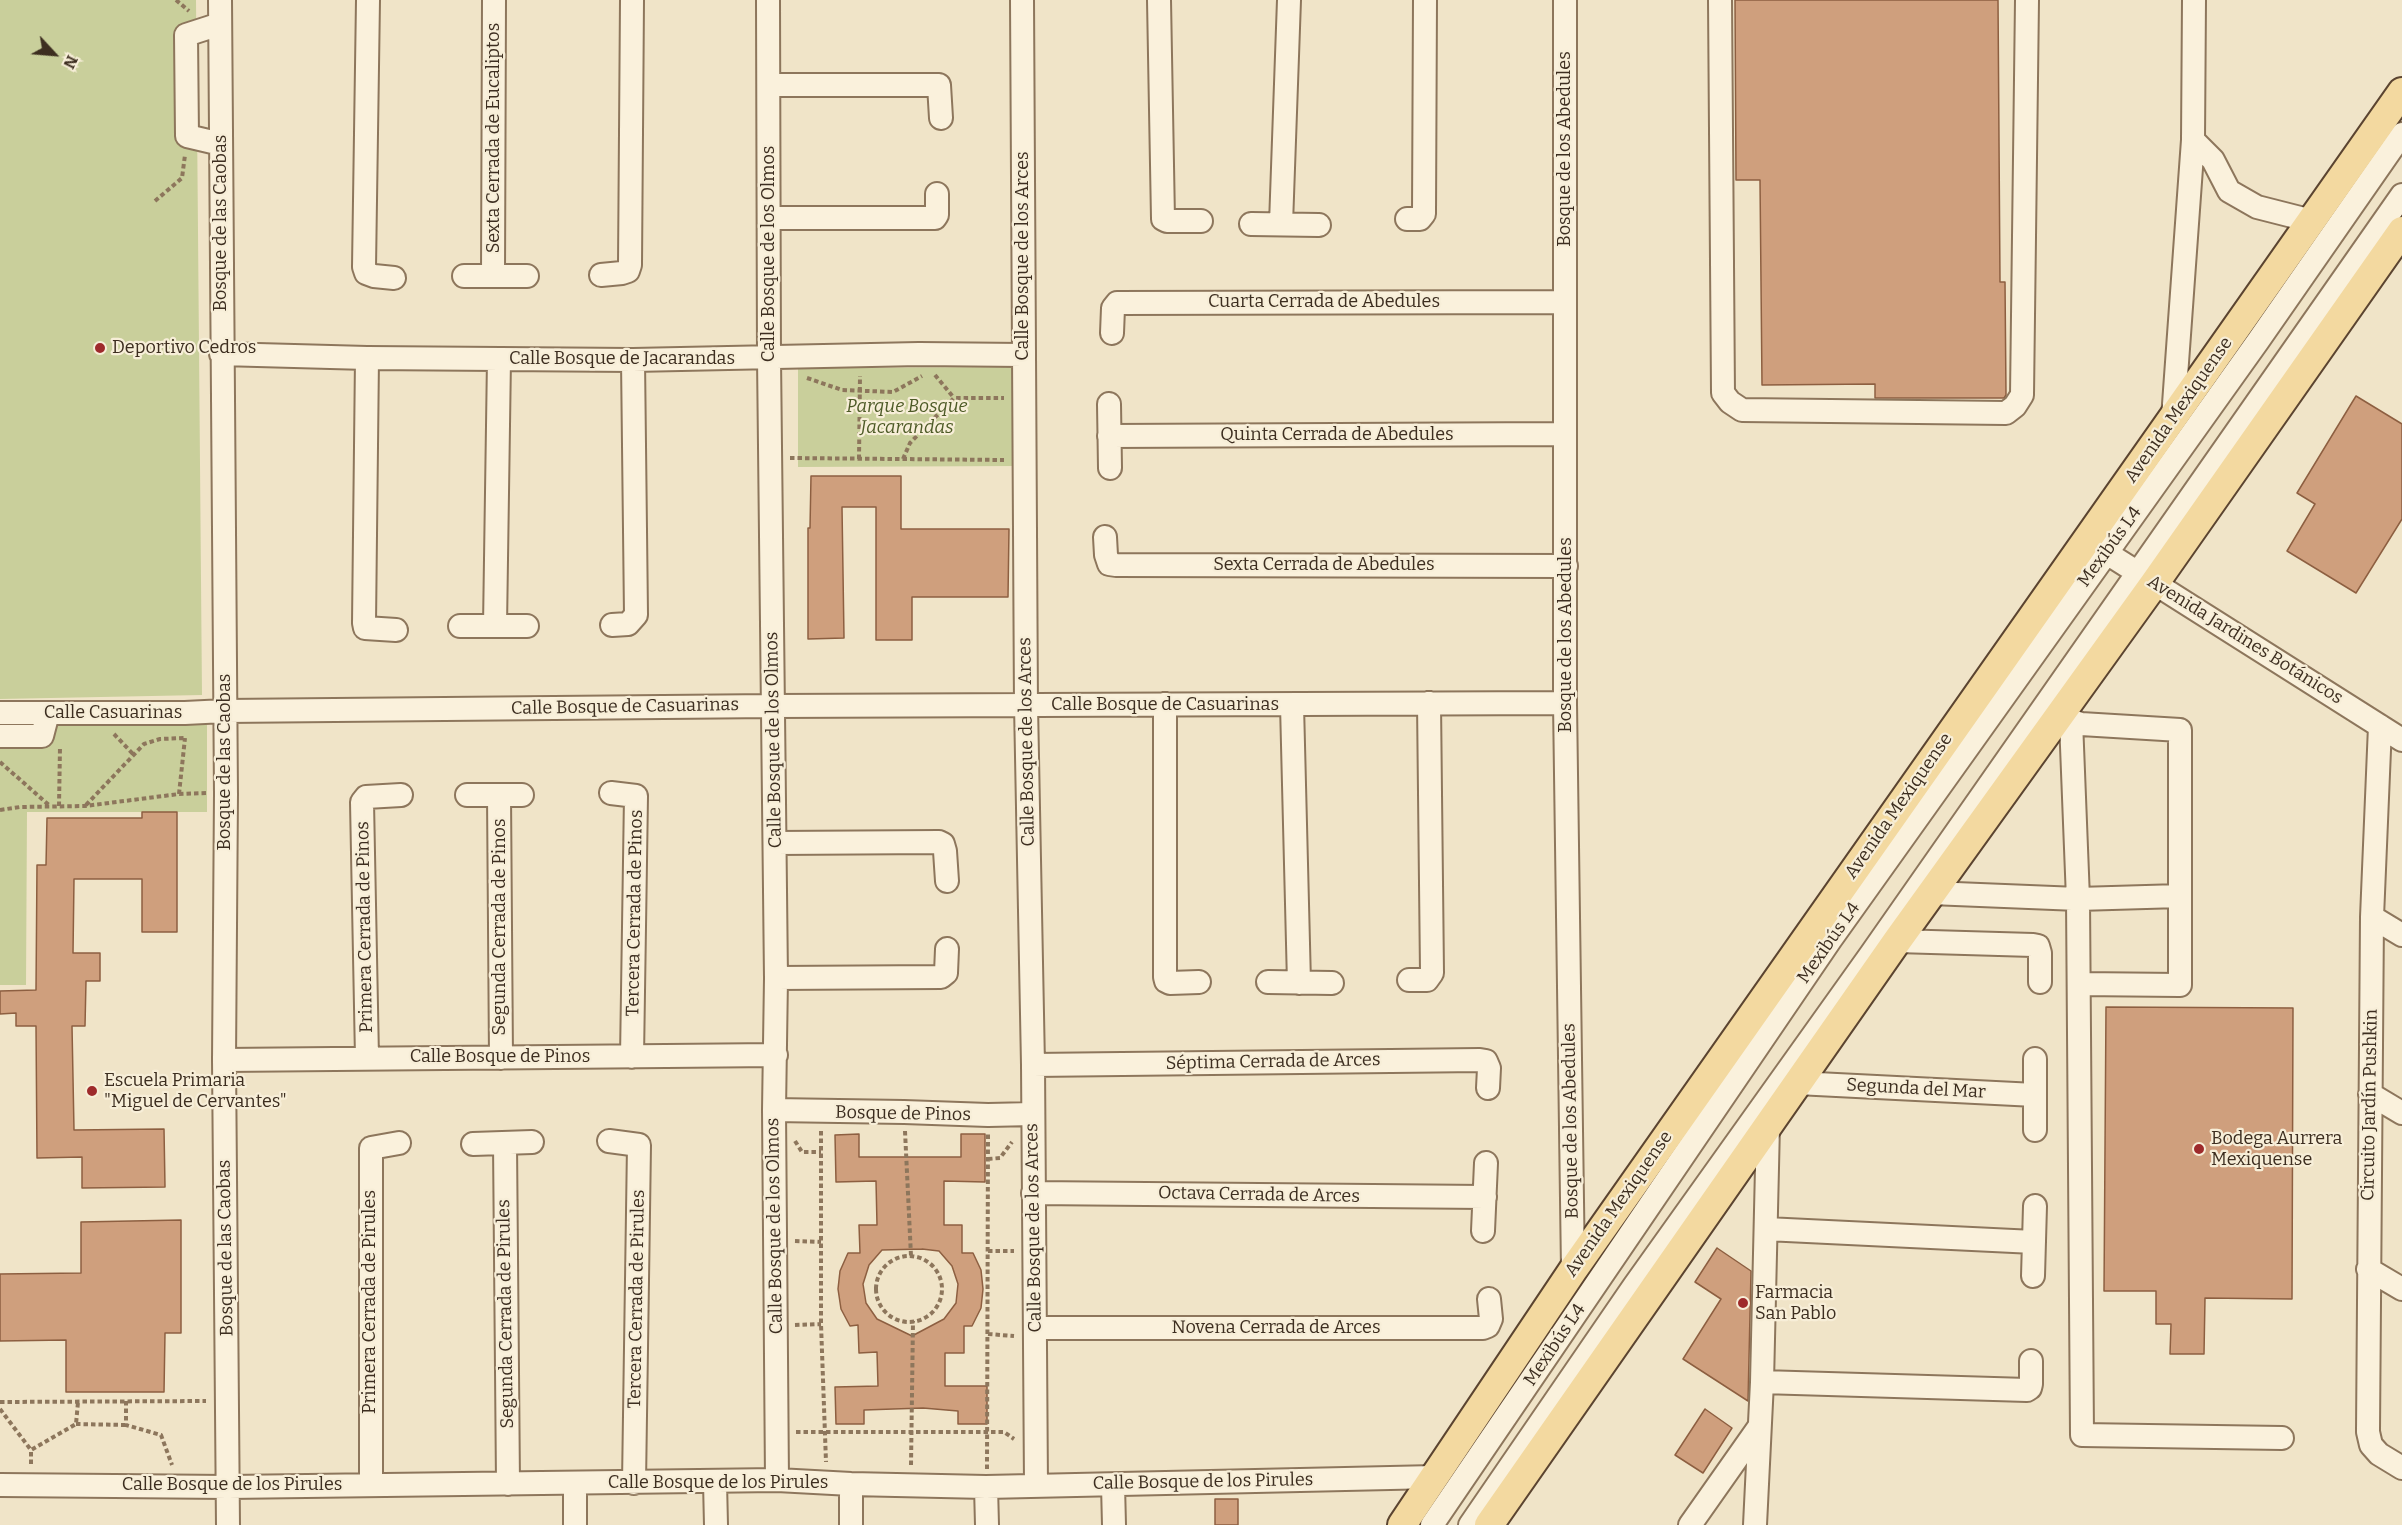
<!DOCTYPE html>
<html>
<head>
<meta charset="utf-8">
<style>
  body { margin:0 }
  #map { position:relative; width:2402px; height:1525px; overflow:hidden; background:#f0e4c8; font-family:Bitter,serif }
  canvas { display:block }
  .north { position:absolute; left:24px; top:24px; width:60px; height:60px; -webkit-text-stroke:4px #f7eed8; paint-order:stroke; rotate:116deg; font-size:16px; font-weight:700; line-height:24px; text-align:center; color:#3d2e20 }
  .north::after { content:''; display:block; margin:auto; width:21px; height:27px; background:#3d2e20; clip-path:polygon(50% 0,100% 100%,50% 72%,0 100%) }
</style>
</head>
<body>
<div id="map">
<canvas width="2402" height="1525"></canvas>
<div class="north">N</div>
</div>
<script>
const c = document.querySelector('canvas').getContext('2d');
c.lineJoin = 'round';
function fill(path, color) { c.fillStyle = color; c.fill(path, 'evenodd'); }
const shape = rows => new Path2D(rows.map(r => 'M' + r).join(''));
function strokePath(path, color, width, dash) { c.strokeStyle = color; c.lineWidth = width; c.lineCap = dash ? 'butt' : 'round'; c.setLineDash(dash || []); c.stroke(path); }
function drawText(font, color, halo, rows, align = 'center') {
  c.font = font + ' Bitter,serif'; c.lineWidth = 4.5; c.setLineDash([]); c.textBaseline = 'middle'; c.strokeStyle = halo; c.fillStyle = color; for (const [text, x, y, turn = 0] of rows) {
    c.save(); c.translate(x, y); c.rotate((+turn || 0) * Math.PI / 180); c.textAlign = isNaN(turn) ? turn : align; if (halo) c.strokeText(text, 0, 0); c.fillText(text, 0, 0); c.restore();
  }
}
const green = shape([
  [0,0,196,0,202,695,0,699],
  [1017,367,1017,466,798,467,798,368],
  [207,725,207,812,27,812,26,985,0,985,0,726]
]);
const building = shape([
  [1735,0,1998,0,2000,282,2005,282,2006,395,2004,398,1875,398,1875,384,1762,385,1760,180,1736,180,1735,0],
  [2356,396,2402,424,2402,519,2356,593,2287,551,2315,504,2297,493,2356,396],
  [811,476,901,476,901,529,1009,529,1008,597,912,597,912,640,876,640,876,507,842,507,844,638,808,639,808,528,810,528,811,476],
  [142,812,177,812,177,932,142,932,142,879,74,879,73,953,100,953,100,981,86,981,85,1026,72,1026,74,1130,164,1129,165,1187,82,1188,82,1157,37,1158,36,1026,16,1026,16,1013,0,1014,0,991,36,990,37,865,46,865,47,818,142,818,142,812],
  [2106,1007,2293,1008,2292,1299,2205,1298,2204,1354,2170,1354,2171,1324,2156,1324,2156,1291,2104,1291,2106,1007],
  [859,1134,859,1157,961,1157,961,1134,985,1134,985,1182,944,1181,944,1225,962,1225,962,1253,973,1253,981,1270,983,1289,981,1308,972,1326,964,1326,964,1353,945,1353,945,1386,987,1386,987,1424,958,1424,958,1411,923,1408,864,1410,864,1424,836,1424,835,1387,878,1386,877,1352,859,1353,858,1325,850,1326,841,1309,838,1289,840,1271,848,1253,860,1253,859,1225,877,1225,876,1181,836,1182,835,1135,859,1134],
  [922,1249,939,1251,952,1266,958,1284,956,1303,944,1319,912,1336,877,1319,866,1303,863,1284,869,1265,882,1250,922,1249],
  [181,1220,181,1333,165,1333,164,1392,66,1392,66,1340,0,1341,0,1274,81,1273,81,1222,181,1220],
  [1717,1248,1751,1271,1748,1401,1683,1359,1721,1299,1695,1282,1717,1248],
  [1705,1409,1732,1428,1703,1473,1675,1455,1705,1409],
  [1215,1499,1238,1499,1238,1525,1215,1525,1215,1499]
]);
const path = shape([
  [176,0,189,11],
  [155,201,182,178,185,155],
  [935,375,954,398],
  [807,378,842,390,893,392,922,376],
  [790,458,1004,460],
  [859,459,860,376],
  [903,459,910,443,954,398,1004,398],
  [114,734,134,755],
  [0,762,50,806],
  [179,794,185,738],
  [86,805,144,744,160,739,185,738],
  [59,806,60,747],
  [0,810,20,807,85,806,179,794,207,793],
  [821,1131,821,1324,826,1462],
  [905,1131,911,1256],
  [795,1141,802,1152,821,1152],
  [988,1159,1000,1158,1012,1142],
  [795,1241,821,1242],
  [988,1251,1014,1251],
  '876 1289a33 33 0 1 1 66 0a33 33 0 1 1-66 0Z',
  [795,1325,821,1324],
  [988,1334,1014,1336],
  [126,1401,126,1425,161,1435,172,1465],
  [0,1402,206,1401],
  [0,1409,31,1450],
  [76,1424,126,1425],
  [796,1432,1004,1432,1014,1439],
  [31,1464,31,1450,76,1424,78,1402],
  [911,1465,913,1321],
  [987,1469,988,1134]
]);
const minor = shape([
  [220,0,226,793,224,1060,228,1525],
  [368,0,364,267,366,273,374,276,394,278],
  [768,0,769,358,776,978,774,1110,777,1480],
  [1022,0,1026,705,1033,1065,1036,1485],
  [1159,0,1163,219,1167,221,1201,221],
  [1565,0,1565,703,1573,1270],
  [1720,0,1723,393,1730,402,1742,410,2006,413,2015,406,2022,395,2027,0],
  [220,24,186,35,187,136,221,144],
  [769,85,939,85,941,118],
  [2193,140,2213,160,2229,191,2257,207,2312,221],
  [770,218,935,218,937,215,937,194],
  [1407,219,1420,219,1424,214,1425,0],
  [1251,224,1319,225],
  [1281,224,1289,0],
  [601,275,622,273,628,271,630,265,632,0],
  [464,276,527,276],
  [493,276,494,0],
  [1112,333,1113,308,1117,303,1565,302],
  [221,354,367,358,633,360,919,354,1023,355],
  [367,358,364,623,365,628,396,630],
  [1109,404,1110,468],
  [2173,418,2193,140,2194,0],
  [1109,436,1564,434],
  [1105,537,1106,555,1109,564,1116,565,1566,566],
  [2094,545,2402,740],
  [612,625,628,624,636,615,633,360],
  [460,626,527,626],
  [495,626,499,359],
  [1165,704,1165,977,1166,981,1170,983,1199,982],
  [1292,705,1299,983],
  [0,713,185,713,225,711,773,706,1565,703],
  [2059,716,2081,724,2180,730,2180,985,2079,984],
  [2071,721,2078,899,2082,1435,2282,1438],
  [2380,726,2372,917,2368,1432,2371,1445,2379,1454,2402,1468],
  [0,736,42,736,48,713],
  [611,793,636,796,632,1057],
  [467,795,522,795],
  [499,795,501,1058],
  [775,843,939,842,943,844,945,851,947,881],
  [1931,893,2078,899,2180,896],
  [2372,917,2402,935],
  [1897,941,2033,945,2038,946,2040,953,2040,982],
  [776,978,941,977,946,973,947,949],
  [1409,980,1427,980,1432,973,1429,703],
  [1268,982,1332,983],
  [367,1058,362,802,366,797,401,795],
  [224,1060,776,1055],
  [1033,1065,1480,1060,1486,1061,1489,1068,1488,1088],
  [1797,1083,2035,1095],
  [2370,1094,2402,1113],
  [774,1110,904,1112,988,1115,1033,1114],
  [2035,1130,2035,1059],
  [609,1141,639,1145,634,1483],
  [505,1143,508,1484],
  [473,1144,532,1142],
  [1033,1193,1485,1197],
  [1766,1229,2034,1242],
  [1483,1231,1486,1163],
  [2368,1269,2402,1289],
  [2033,1276,2035,1206],
  [1035,1328,1483,1328,1488,1326,1491,1319,1489,1299],
  [1762,1382,2027,1390,2030,1388,2031,1384,2031,1361],
  [715,1482,716,1525],
  [575,1483,575,1525],
  [0,1485,228,1487,777,1480,851,1484,986,1487,1435,1477],
  [371,1485,371,1148,399,1143],
  [1113,1485,1114,1525],
  [986,1487,987,1525],
  [851,1525,851,1484],
  [1432,1525,1831,939,2258,341,2402,134],
  [1470,1525,1634,1286,1871,954,2402,195],
  [1690,1525,1759,1427],
  [1755,1525,1762,1382,1768,1125]
]);
const major = shape([
  [1402,1525,1573,1270,2402,92],
  [1489,1525,1897,941,2154,584,2402,231]
]);
const markers = [
  [100,348,6,"#9e2a2b"],
  [92,1091,6,"#9e2a2b"],
  [2199,1149,6,"#9e2a2b"],
  [1743,1303,6,"#9e2a2b"]
];
const streetNames = [
  ["Sexta Cerrada de Eucaliptos",494,138,-90],
  ["Bosque de los Abedules",1565,149,-90],
  ["Bosque de las Caobas",221,223,-90],
  ["Calle Bosque de los Olmos",769,254,-90],
  ["Calle Bosque de los Arces",1023,256,-90],
  ["Cuarta Cerrada de Abedules",1324,302],
  ["Calle Bosque de Jacarandas",622,359],
  ["Avenida Mexiquense",2179,410,-55],
  ["Quinta Cerrada de Abedules",1337,435],
  ["Mexibús L4",2110,547,-54],
  ["Sexta Cerrada de Abedules",1324,565],
  ["Bosque de los Abedules",1566,635,-90],
  ["Avenida Jardines Botánicos",2245,640,32],
  ["Calle Bosque de Casuarinas",1165,705],
  ["Calle Bosque de Casuarinas",625,707,-1],
  ["Calle Casuarinas",113,713],
  ["Calle Bosque de los Olmos",774,740,-91],
  ["Calle Bosque de los Arces",1027,742,-91],
  ["Bosque de las Caobas",225,762,-90],
  ["Avenida Mexiquense",1899,806,-55],
  ["Tercera Cerrada de Pinos",635,913,-89],
  ["Primera Cerrada de Pinos",365,927,-91],
  ["Segunda Cerrada de Pinos",500,927,-90],
  ["Mexibús L4",1829,943,-55],
  ["Calle Bosque de Pinos",500,1057],
  ["Séptima Cerrada de Arces",1273,1062,-1],
  ["Segunda del Mar",1916,1089,3],
  ["Circuito Jardín Pushkin",2370,1105,-89],
  ["Bosque de Pinos",903,1114,1],
  ["Bosque de los Abedules",1571,1121,-91],
  ["Octava Cerrada de Arces",1259,1195,1],
  ["Avenida Mexiquense",1619,1204,-55],
  ["Calle Bosque de los Olmos",775,1226,-91],
  ["Calle Bosque de los Arces",1034,1228,-91],
  ["Bosque de las Caobas",226,1248,-91],
  ["Tercera Cerrada de Pirules",637,1299,-89],
  ["Primera Cerrada de Pirules",370,1302,-90],
  ["Segunda Cerrada de Pirules",506,1314,-91],
  ["Novena Cerrada de Arces",1276,1328],
  ["Mexibús L4",1555,1345,-56],
  ["Calle Bosque de los Pirules",1203,1482,-1],
  ["Calle Bosque de los Pirules",718,1483],
  ["Calle Bosque de los Pirules",232,1485]
];
const poiNames = [
  ["Deportivo Cedros",112,348],
  ["Escuela Primaria",104,1081],
  ["\"Miguel de Cervantes\"",104,1102],
  ["Bodega Aurrera",2211,1139],
  ["Mexiquense",2211,1160],
  ["Farmacia",1755,1293],
  ["San Pablo",1755,1314]
];
const parkNames = [
  ["Parque Bosque",907,407],
  ["Jacarandas",907,428]
];
fill(green, '#c9cf9b');
fill(building, '#cf9f7d');
strokePath(building, '#8d5f41', 1.5);
strokePath(minor, '#8d765c', 26);
strokePath(major, '#5b4430', 32);
strokePath(path, '#8d765c', 4, [4.5, 3]);
strokePath(minor, '#faf1dc', 22);
strokePath(major, '#f3d9a0', 28);
for (const [x, y, r, color] of markers) { const dot = new Path2D(); dot.arc(x, y, r, 0, 2 * Math.PI); c.fillStyle = color; c.fill(dot); strokePath(dot, '#f7eed8', 2); }
drawText('18px', '#3d2e20', '#f7eed8', streetNames);
drawText('18px', '#3d2e20', '#f7eed8', poiNames, 'left');
drawText('italic 18px', '#4d5a26', '#f7eed8', parkNames);
</script>
</body>
</html>
